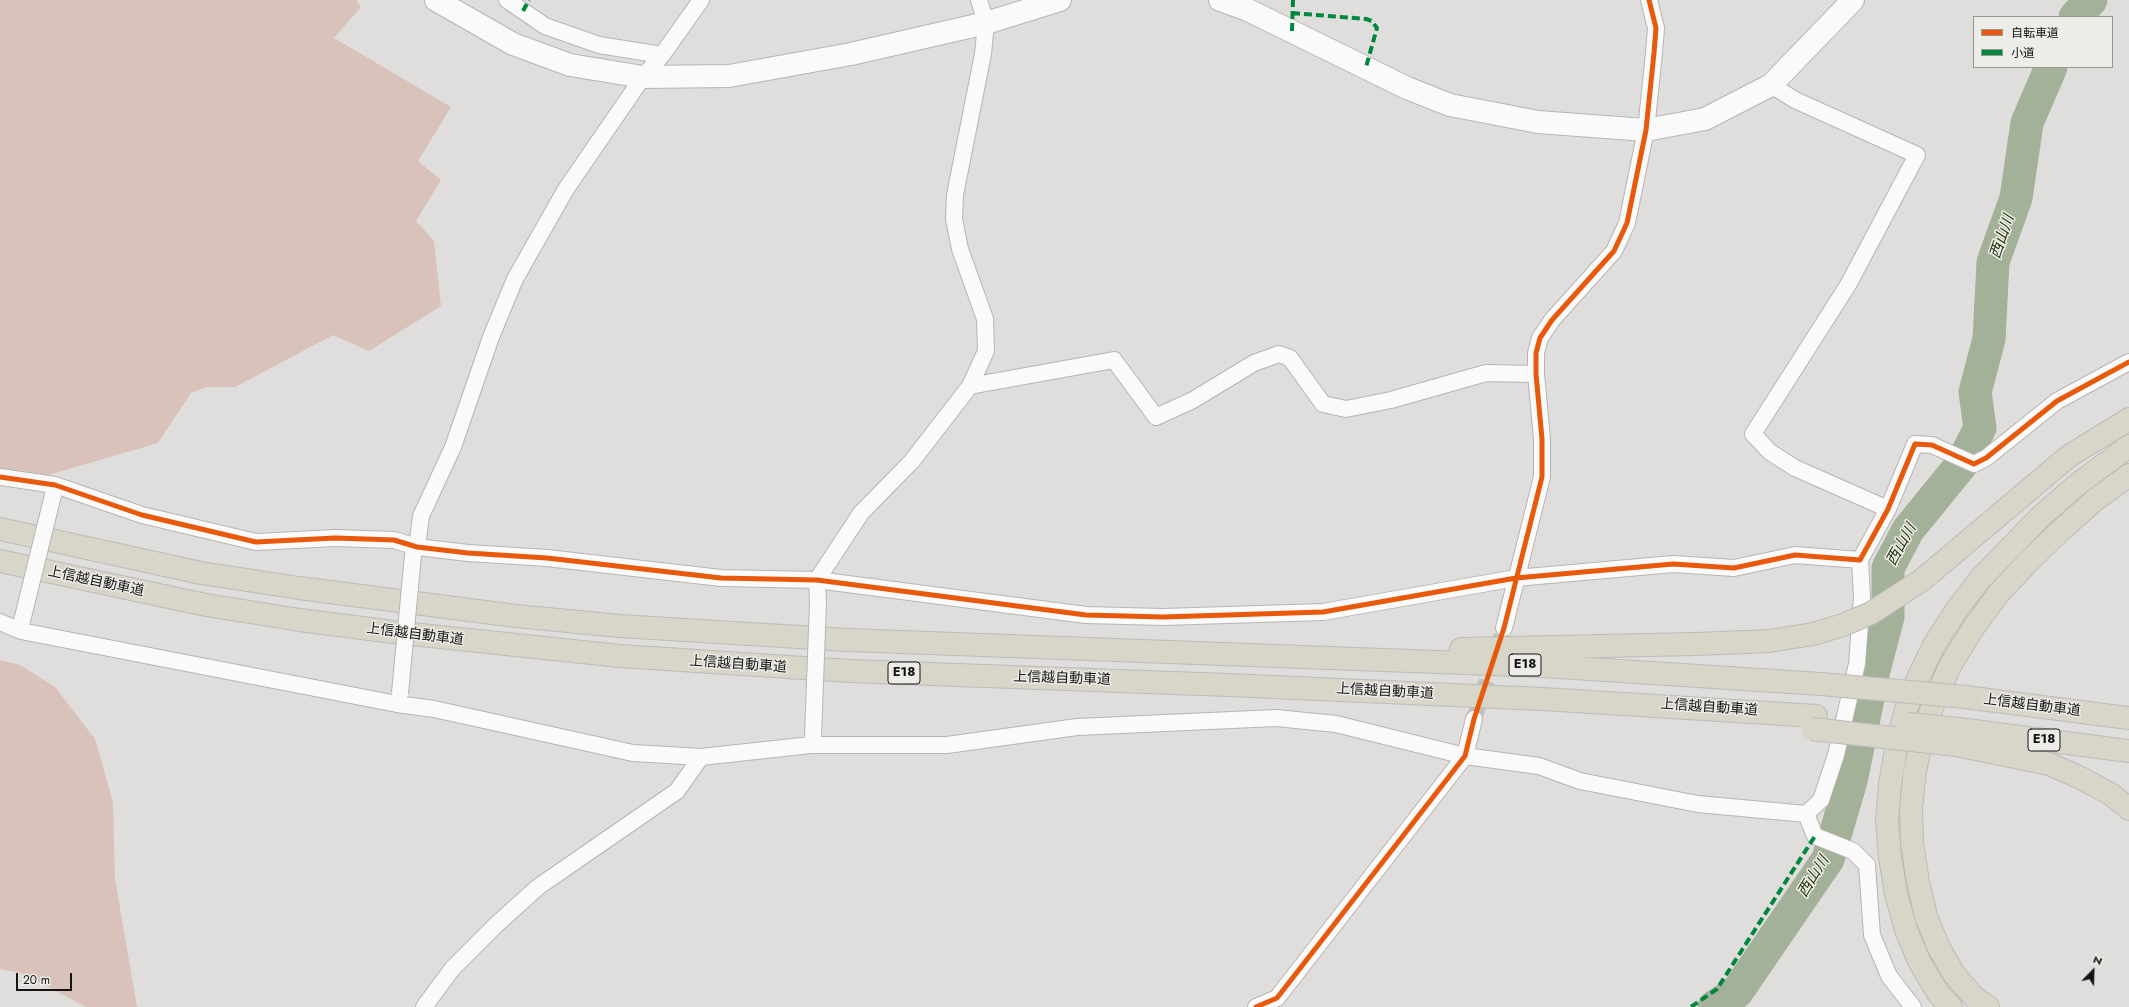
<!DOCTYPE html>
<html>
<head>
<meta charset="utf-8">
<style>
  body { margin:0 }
  #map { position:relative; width:2129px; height:1007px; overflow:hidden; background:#e0dedc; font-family:Jost,"Noto Sans JP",sans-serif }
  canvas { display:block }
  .legend { position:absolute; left:1973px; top:16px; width:140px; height:52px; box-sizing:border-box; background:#eeece8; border:1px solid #979592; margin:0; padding:5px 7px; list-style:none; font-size:12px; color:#141312 }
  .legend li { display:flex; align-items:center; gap:8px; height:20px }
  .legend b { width:20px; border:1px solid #979592 }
  .north { position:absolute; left:2073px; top:951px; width:40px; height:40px; -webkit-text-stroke:3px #eeece8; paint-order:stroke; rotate:23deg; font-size:11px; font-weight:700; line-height:16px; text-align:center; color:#141312 }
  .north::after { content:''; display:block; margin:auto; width:14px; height:18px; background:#141312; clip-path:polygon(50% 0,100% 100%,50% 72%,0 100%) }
  .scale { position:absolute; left:16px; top:973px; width:56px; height:18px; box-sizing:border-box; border:2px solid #141312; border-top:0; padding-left:5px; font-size:12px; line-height:14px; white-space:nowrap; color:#141312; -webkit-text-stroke:3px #eeece8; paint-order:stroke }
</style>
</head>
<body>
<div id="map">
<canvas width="2129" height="1007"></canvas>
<ul class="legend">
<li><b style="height:5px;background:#e8590c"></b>自転車道</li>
<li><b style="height:5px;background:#00873e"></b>小道</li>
</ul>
<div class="north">N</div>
<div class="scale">20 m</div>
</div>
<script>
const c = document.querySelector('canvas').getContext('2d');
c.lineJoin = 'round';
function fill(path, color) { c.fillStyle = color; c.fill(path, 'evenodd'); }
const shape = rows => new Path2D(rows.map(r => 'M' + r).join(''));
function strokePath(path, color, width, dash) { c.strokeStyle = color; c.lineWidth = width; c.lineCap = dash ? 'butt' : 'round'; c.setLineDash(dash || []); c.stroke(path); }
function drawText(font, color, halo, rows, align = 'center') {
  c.font = font + ' Jost,"Noto Sans JP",sans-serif'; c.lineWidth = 3; c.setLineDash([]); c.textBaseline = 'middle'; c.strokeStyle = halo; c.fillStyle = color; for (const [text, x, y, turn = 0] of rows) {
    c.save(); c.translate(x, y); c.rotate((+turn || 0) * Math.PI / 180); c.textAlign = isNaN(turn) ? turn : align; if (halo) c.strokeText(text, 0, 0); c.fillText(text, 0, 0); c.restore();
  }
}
const green = shape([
  [0,0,356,0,361,7,334,38,451,107,418,161,441,180,416,221,434,241,441,306,369,351,333,335,235,387,207,387,191,393,158,443,31,480,0,470],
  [0,660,20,665,55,687,95,739,113,802,115,879,137,1007,86,1007,21,973,0,969]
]);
const river = shape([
  [2075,17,2091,0],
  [1714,1007,1737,992,1828,859,1851,781,1874,670,1888,617,1888,568,1908,530,1961,465,1980,428,1975,392,1989,339,1993,262,2016,198,2027,123,2051,67]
]);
const streetTunnel = shape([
  [1474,719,1504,628]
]);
const street = shape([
  [507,0,545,26,599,45,662,55],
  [1771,85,1795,100,1917,155,1848,285,1753,434,1770,452,1795,468,1888,509],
  [970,386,1114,360,1156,417,1193,400,1254,363,1279,354,1290,358,1323,404,1346,409,1391,400,1486,373,1536,374],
  [0,477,55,485,142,515,256,542,335,538,394,540,417,547,468,553,547,558,721,578,817,580,1086,615,1163,617,1323,612,1516,578,1673,564,1734,568,1795,555,1860,560,1888,509,1915,444,1932,445,1974,464,1986,458,2057,401,2129,362],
  [413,555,417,547,421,516,453,447,491,337,515,279,566,189,643,77,662,55,701,0],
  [818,603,817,580,861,513,912,461,970,386,986,351,985,319,960,249,954,219,955,195,983,54,986,23,979,0],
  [0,622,21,631,397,704,434,709,633,753,701,757,811,745,947,745,1077,727,1276,718,1336,724,1465,756,1539,766,1580,781,1698,804,1806,814,1815,836,1853,851,1867,865,1872,935,1889,976,1913,1007],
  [1504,628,1542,477,1542,439,1536,374,1536,353,1540,338,1552,320,1614,251,1627,223,1646,130,1654,53,1656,28,1649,0],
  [1806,814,1821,800,1836,755,1857,664,1862,597,1860,560],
  [424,1007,452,969,496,925,538,887,677,791,701,757],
  [1256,1007,1277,998,1465,756,1474,719]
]);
const secondary = shape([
  [436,0,513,44,570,65,643,77,729,76,851,54,986,23,1060,0],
  [1220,0,1248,10,1407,88,1450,105,1538,122,1646,130,1705,119,1771,85,1853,0]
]);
const highway = shape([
  [0,529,201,573,299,588,516,616,620,626,848,640,1544,666,1821,684],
  [0,561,206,605,300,620,393,632,620,656,850,671,1228,685,1543,699,1816,716],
  [1922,580,2069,456,2129,419],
  [1461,649,1696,644,1769,641,1813,634],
  [1965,697,2129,718],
  [1959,729,2129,751],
  [1956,745,2049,764,2081,778,2112,795,2129,809],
  [1951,1007,1938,993,1919,961,1906,930,1896,894,1890,857,1887,820,1890,785,1896,749,1905,712,1918,678,1934,645,1957,609,1981,578,2040,517,2078,484,2129,446],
  [1988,1007,1974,997,1954,974,1939,948,1926,916,1918,882,1912,843,1911,808,1915,771,1923,734,1934,702,1951,664,1974,627,1999,593,2028,562,2060,531,2095,500,2129,475]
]);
const streetBridge = shape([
  [22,621,53,495],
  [400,693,413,555],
  [813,736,818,603]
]);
const highwayBridge = shape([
  [1813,634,1843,625,1871,613,1922,580],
  [1821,684,1965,697],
  [1907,724,1959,729],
  [1812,729,1956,745]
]);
const quiet = shape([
  [523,11,529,0],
  [1292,13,1366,19,1372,21,1377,28,1366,67],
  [1292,31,1293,0],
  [1691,1007,1717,989,1815,836]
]);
const cycleway = shape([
  [0,477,55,485,142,515,256,542,335,538,394,540,417,547,468,553,547,558,721,578,817,580,1086,615,1163,617,1323,612,1516,578,1673,564,1734,568,1795,555,1860,560,1888,509,1915,444,1932,445,1974,464,1986,458,2057,401,2129,362],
  [1256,1007,1277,998,1465,756,1474,719,1504,628,1542,477,1542,439,1536,374,1536,353,1540,338,1552,320,1614,251,1627,223,1646,130,1654,53,1656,28,1649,0]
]);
const shields = [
  [1525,665,32],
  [904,673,32],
  [2044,740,32]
];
const shieldNames = [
  ["E18",1525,665],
  ["E18",904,673],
  ["E18",2044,740]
];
const streetNames = [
  ["上信越自動車道",96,582,12],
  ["上信越自動車道",415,635,7],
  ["上信越自動車道",738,665,4],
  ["上信越自動車道",1062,679,2],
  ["上信越自動車道",1385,692,3],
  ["上信越自動車道",2032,706,7],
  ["上信越自動車道",1709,708,4]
];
const waterNames = [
  ["西山川",2003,237,-71],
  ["西山川",1902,545,-61],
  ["西山川",1814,877,-58]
];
fill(green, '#d9c2ba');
strokePath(river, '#a2b197', 33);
strokePath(streetTunnel, '#c1c0be', 16, [16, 8]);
strokePath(street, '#b6b5b3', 18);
strokePath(secondary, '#b6b5b3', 24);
strokePath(highway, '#bcbbba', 24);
strokePath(street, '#fafafa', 16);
strokePath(secondary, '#fafafa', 22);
strokePath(highway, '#d7d6c8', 22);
strokePath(streetBridge, '#b6b5b3', 18, []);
strokePath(highwayBridge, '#bcbbba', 24, []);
strokePath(streetBridge, '#fafafa', 16);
strokePath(highwayBridge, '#d7d6c8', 22);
strokePath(quiet, '#00873e', 4, [8, 4]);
strokePath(cycleway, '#e8590c', 5);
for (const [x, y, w] of shields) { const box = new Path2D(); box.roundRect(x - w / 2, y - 11, w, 22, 3); c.fillStyle = '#eeece8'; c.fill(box); strokePath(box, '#141312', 1); }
drawText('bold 13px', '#141312', null, shieldNames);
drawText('14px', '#141312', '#eeece8', streetNames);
drawText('italic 15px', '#1d3309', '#eeece8', waterNames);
</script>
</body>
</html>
